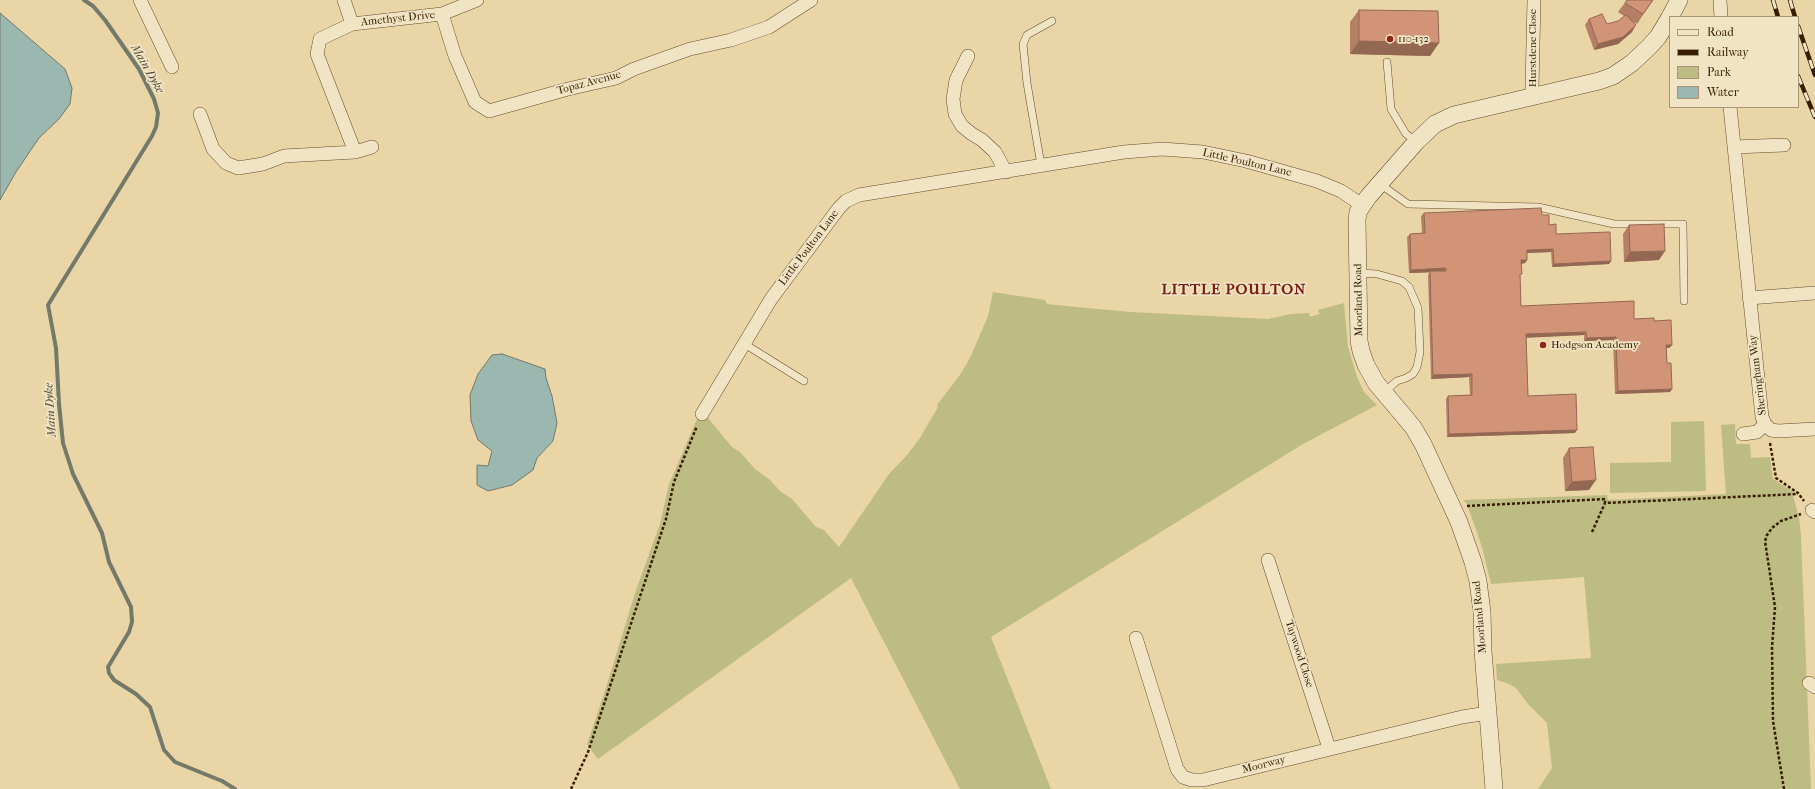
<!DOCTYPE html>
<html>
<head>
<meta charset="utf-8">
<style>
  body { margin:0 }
  #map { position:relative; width:1815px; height:789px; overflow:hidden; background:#ead5a6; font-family:"IM FELL French Canon",serif }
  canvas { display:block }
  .legend { position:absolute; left:1669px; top:16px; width:130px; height:92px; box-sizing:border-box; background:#f1e4c5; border:1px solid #a79576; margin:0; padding:5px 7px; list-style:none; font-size:12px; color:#381e00 }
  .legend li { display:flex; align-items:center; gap:8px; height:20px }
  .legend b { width:20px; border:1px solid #a79576 }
</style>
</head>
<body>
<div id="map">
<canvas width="1815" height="789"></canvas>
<ul class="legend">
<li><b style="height:5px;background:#f1e4c5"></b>Road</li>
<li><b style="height:5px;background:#381e00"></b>Railway</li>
<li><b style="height:11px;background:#bdbc82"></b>Park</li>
<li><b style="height:11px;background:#9ab7b0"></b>Water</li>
</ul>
</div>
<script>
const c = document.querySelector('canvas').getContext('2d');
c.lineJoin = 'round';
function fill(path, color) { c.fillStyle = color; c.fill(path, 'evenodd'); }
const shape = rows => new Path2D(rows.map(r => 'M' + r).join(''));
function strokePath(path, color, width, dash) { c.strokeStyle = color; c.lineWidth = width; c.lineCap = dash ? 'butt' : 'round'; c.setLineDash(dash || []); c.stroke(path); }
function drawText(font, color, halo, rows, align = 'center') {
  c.font = font + ' "IM FELL French Canon",serif'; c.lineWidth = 3.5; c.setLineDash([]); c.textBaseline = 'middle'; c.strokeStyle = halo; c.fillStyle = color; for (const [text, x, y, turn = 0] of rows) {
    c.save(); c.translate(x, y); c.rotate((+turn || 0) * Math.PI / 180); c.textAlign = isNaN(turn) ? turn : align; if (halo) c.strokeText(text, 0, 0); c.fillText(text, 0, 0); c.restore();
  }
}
const green = shape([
  [993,292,1045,300,1047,304,1087,308,1131,312,1268,319,1291,314,1309,313,1310,317,1320,314,1318,310,1344,303,1348,347,1357,377,1364,392,1377,405,1303,444,991,637,1051,789,960,789,851,578,598,759,587,744,604,694,636,590,660,524,669,484,697,419,708,418,732,447,740,452,755,469,770,480,781,492,792,499,816,527,824,530,839,547,889,474,908,454,920,438,938,407,937,405,960,375,970,358,988,316],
  [1704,421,1706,491,1610,493,1610,463,1671,462,1671,422],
  [1735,424,1736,444,1750,444,1751,458,1770,457,1773,479,1795,493,1793,496,1799,517,1801,536,1811,789,1538,789,1552,768,1547,723,1528,704,1516,688,1507,683,1497,680,1496,664,1591,658,1584,577,1491,584,1482,547,1467,504,1463,500,1607,495,1608,500,1726,494,1721,425]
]);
const water = shape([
  [0,13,65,69,72,88,70,104,59,119,39,138,16,172,0,200,0,13],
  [502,354,545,369,546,378,552,396,557,423,553,441,537,458,533,470,512,485,488,491,477,485,477,465,488,466,492,451,478,440,471,421,470,395,478,374,492,355,502,354]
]);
const stream = shape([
  [84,0,93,6,105,20,139,69,154,99,158,113,156,127,152,136,48,305,56,348,59,404,63,443,73,474,102,533,109,562,131,607,132,622,129,632,108,667,109,673,114,680,136,694,150,707,164,750,175,762,222,781,235,789]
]);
const path = shape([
  [1770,443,1776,478,1798,493,1804,501],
  [1467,506,1605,499,1605,503,1798,494],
  [1592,532,1605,503],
  [571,789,588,752,666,519,674,482,697,426],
  [1784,789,1773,721,1772,647,1775,607,1765,541,1767,535,1772,528,1781,521,1801,514]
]);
const service = shape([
  [1387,62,1391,109,1406,134,1416,141],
  [1041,165,1027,83,1023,44,1027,35,1052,21],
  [1380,184,1408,204,1538,207,1614,224,1683,224,1684,301],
  [1359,273,1377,274,1402,281,1409,287,1418,308,1420,352,1417,367,1413,374,1406,378,1397,381,1384,392],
  [743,343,804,381]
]);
const minor = shape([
  [140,0,172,67],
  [344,0,352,24],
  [1720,0,1721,17],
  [442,14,455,56,475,102,489,111,568,89,616,78,634,69,690,49,731,40,769,27,811,0],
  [968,56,956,80,953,99,955,114,962,126,972,134,982,140,995,152,1006,172],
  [1533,96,1532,87,1534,0],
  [1730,107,1762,417,1765,424,1771,430,1778,431,1815,429],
  [200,114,213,149,226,163,238,168,263,164,284,156,355,152,317,54,320,39,352,24,442,14,477,0],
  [1734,147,1784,145],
  [355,152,372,147],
  [1749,298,1815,293],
  [702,414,771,299,839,208,846,201,859,195,1124,152,1162,149,1203,152,1246,161,1317,181,1341,191,1362,205],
  [1743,434,1757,432,1765,424],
  [1812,510,1815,512],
  [1268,560,1329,748],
  [1136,638,1177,769,1183,777,1192,780,1203,780,1462,717,1488,713],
  [1809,683,1815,687]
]);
const tertiary = shape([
  [1670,17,1679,0],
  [1494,789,1483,651,1482,612,1478,581,1473,562,1459,522,1423,444,1413,427,1376,383,1366,365,1361,351,1359,341,1357,220,1358,212,1368,197,1417,141,1435,124,1454,115,1599,81,1613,76,1632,63,1649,47,1658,37,1670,17]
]);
const rail = shape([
  [1773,0,1778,17],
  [1790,0,1795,17],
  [1798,26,1815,75],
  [1798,76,1815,117]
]);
const wall = shape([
  [1627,0,1653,0,1637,24,1632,21,1632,32,1618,44,1594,50,1585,25,1589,19,1607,24,1618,21,1624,16,1618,12],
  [1359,10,1439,43,1430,56,1350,54,1350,22],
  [1424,213,1542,215,1556,234,1611,261,1609,264,1552,267,1551,252,1527,253,1527,260,1525,263,1521,264,1520,277,1521,306,1654,321,1672,345,1669,348,1666,348,1667,363,1672,389,1670,392,1615,394,1613,340,1584,341,1584,335,1526,337,1528,396,1575,433,1447,437,1446,399,1448,396,1470,395,1469,377,1431,379,1428,275,1430,272,1409,273,1407,237,1410,234,1422,233,1421,216],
  [1629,225,1659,260,1624,262,1623,234],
  [1569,448,1589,490,1565,491,1563,458]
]);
const shadedWall = shape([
  [1636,25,1632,32,1618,44,1594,50,1598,44],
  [1359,41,1439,43,1430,56,1350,54],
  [1553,249,1551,252,1525,253,1527,250],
  [1665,251,1659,260,1624,262,1630,252],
  [1521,260,1527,260,1525,263,1519,264],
  [1611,261,1609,264,1552,267,1554,264],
  [1446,268,1443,272,1409,273,1411,270],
  [1586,332,1584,335,1524,338,1526,334],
  [1616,337,1613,340,1584,341,1587,338],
  [1666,345,1672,345,1669,348,1664,348],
  [1472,374,1469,377,1431,379,1433,375],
  [1672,389,1670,392,1615,394,1618,391],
  [1577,430,1575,433,1447,437,1449,434],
  [1596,480,1589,490,1565,491,1572,482]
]);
const building = shape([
  [1627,0,1653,0,1643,14,1625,3,1627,0],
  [1359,10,1438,11,1439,43,1359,41,1359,10],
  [1602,14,1607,24,1618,21,1626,15,1636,25,1623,37,1598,44,1589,19,1602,14],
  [1541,208,1542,215,1549,215,1549,225,1556,224,1556,234,1610,232,1611,261,1554,264,1553,249,1527,250,1527,260,1521,260,1522,274,1520,274,1521,306,1634,301,1634,319,1654,318,1654,321,1671,320,1672,345,1666,345,1667,363,1671,363,1672,389,1618,391,1616,337,1587,338,1586,332,1526,334,1528,396,1576,394,1577,430,1449,434,1448,396,1472,395,1472,374,1433,375,1430,271,1446,271,1446,268,1411,270,1410,234,1425,233,1424,213,1541,208],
  [1664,224,1665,251,1630,252,1629,225,1664,224],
  [1593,447,1596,480,1572,482,1569,448,1593,447]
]);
const markers = [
  [1390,39,4,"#8f2418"],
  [1543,345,4,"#8f2418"]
];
const streetNames = [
  ["Amethyst Drive",398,19,-6],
  ["Hurstdene Close",1533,48,-90],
  ["Topaz Avenue",589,83,-15],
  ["Little Poulton Lane",1247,163,13],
  ["Little Poulton Lane",809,248,-53],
  ["Moorland Road",1359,300,-91],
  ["Sheringham Way",1758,375,-97],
  ["Moorland Road",1480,617,-95],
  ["Taywood Close",1299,654,72],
  ["Moorway",1264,765,-14]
];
const poiNames = [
  ["110-132",1398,39],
  ["Hodgson Academy",1551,345]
];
const waterNames = [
  ["Main Dyke",147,69,60],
  ["Main Dyke",51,410,-94]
];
const districtNames = [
  ["LITTLE POULTON",1234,290]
];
fill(green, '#bdbc82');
fill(water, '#9ab7b0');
strokePath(water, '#737a6a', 1);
strokePath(stream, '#737a6a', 4);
strokePath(service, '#644c2a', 8);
strokePath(minor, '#644c2a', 14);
strokePath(tertiary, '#644c2a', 18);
strokePath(path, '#381e00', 2.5, [3, 2]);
strokePath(service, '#f1e4c5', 7);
strokePath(minor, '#f1e4c5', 13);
strokePath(tertiary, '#f1e4c5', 17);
strokePath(rail, '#381e00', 4.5);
strokePath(rail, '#f1e4c5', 3, [9]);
fill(wall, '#b57f66');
fill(shadedWall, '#936853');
fill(building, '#d29477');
strokePath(building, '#936853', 1);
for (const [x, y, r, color] of markers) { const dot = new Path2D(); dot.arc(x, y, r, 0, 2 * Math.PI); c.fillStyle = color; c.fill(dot); strokePath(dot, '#f1e4c5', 1.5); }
drawText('11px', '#381e00', '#f1e4c5', streetNames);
drawText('11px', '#381e00', '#f1e4c5', poiNames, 'left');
drawText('italic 12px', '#554c35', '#f1e4c5', waterNames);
c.letterSpacing = '1px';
drawText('bold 15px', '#7a1f14', '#f1e4c5', districtNames);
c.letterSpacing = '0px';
</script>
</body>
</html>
